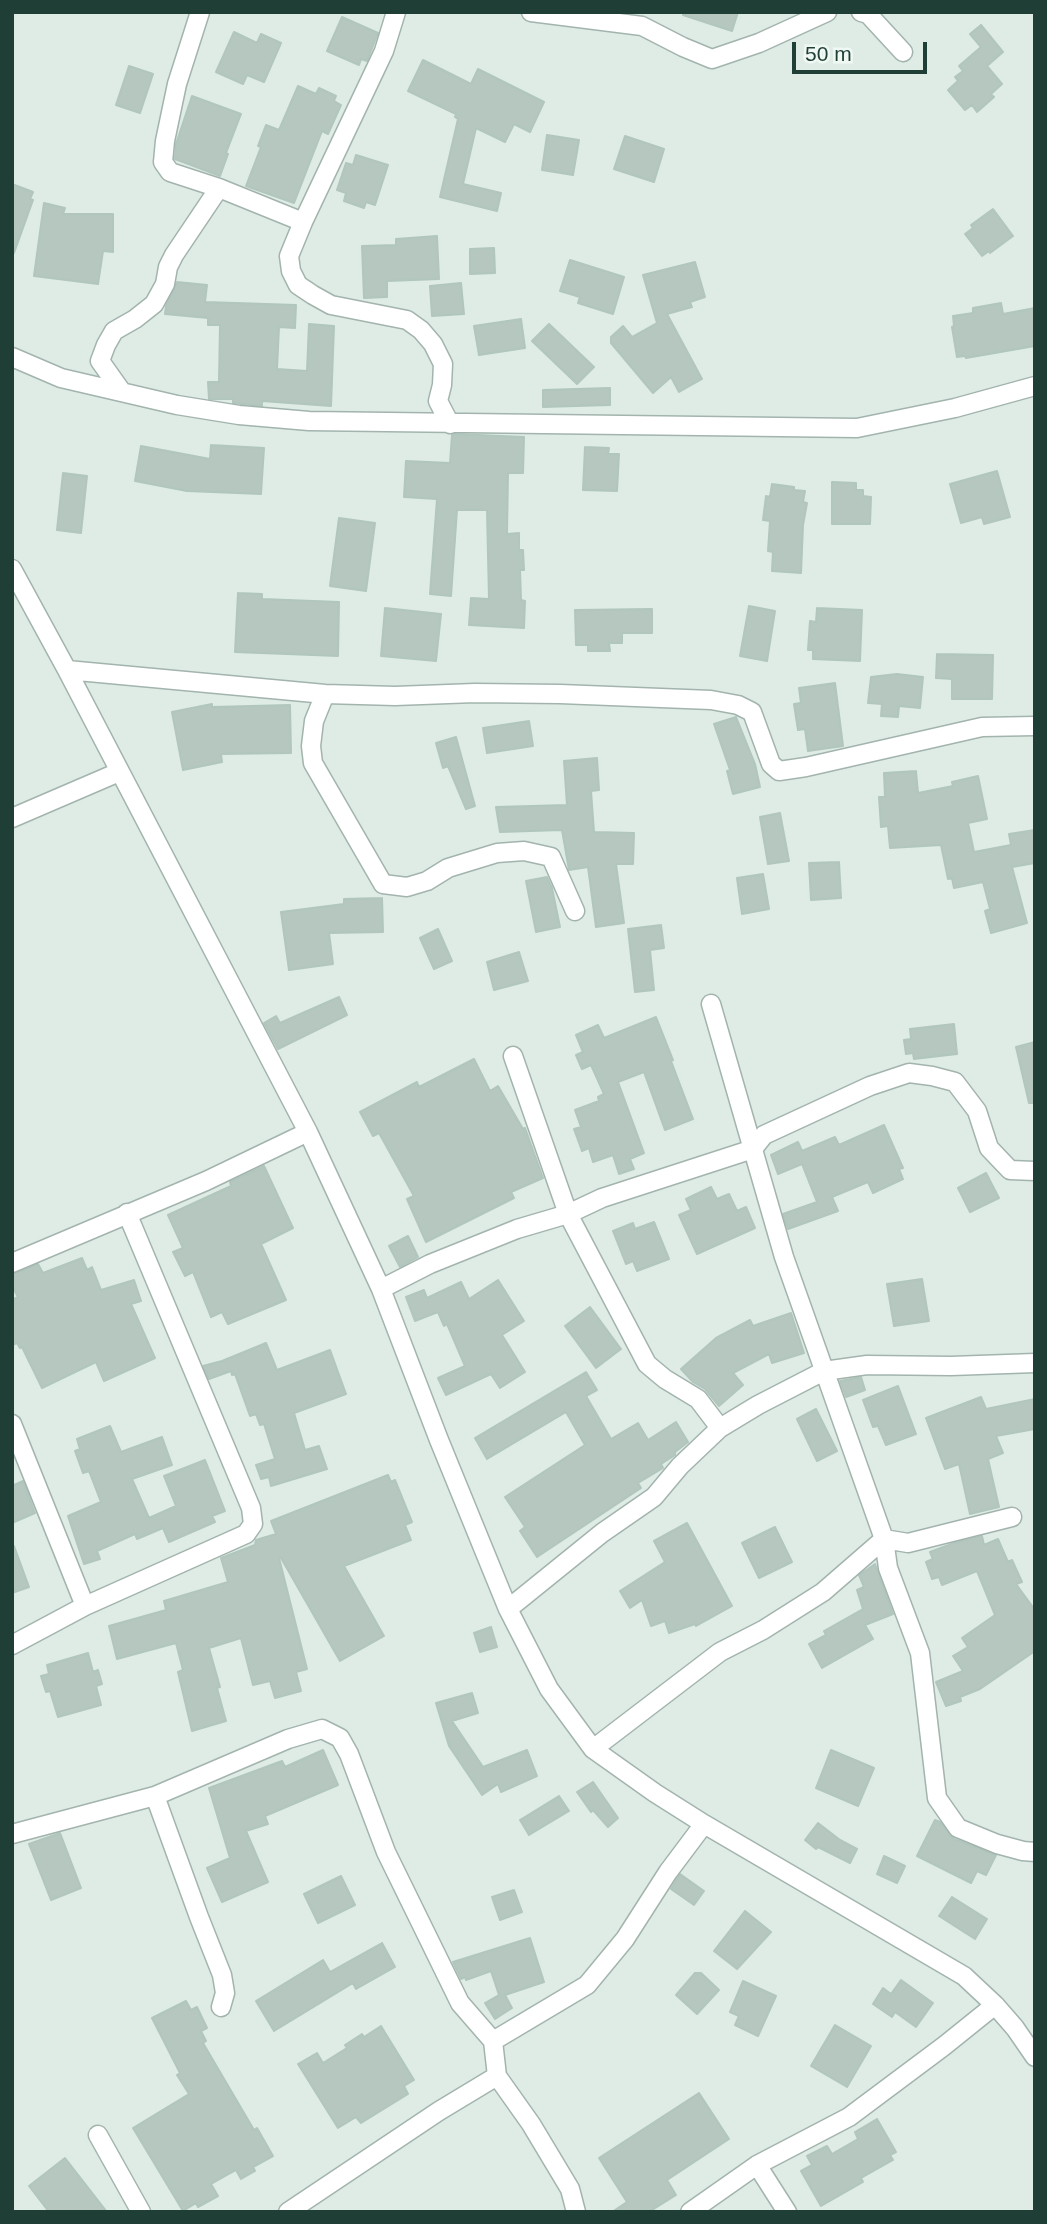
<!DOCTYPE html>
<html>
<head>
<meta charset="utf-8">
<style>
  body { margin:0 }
  #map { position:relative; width:1047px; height:2224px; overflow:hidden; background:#dfece6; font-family:Helvetica,sans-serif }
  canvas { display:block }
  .frame { position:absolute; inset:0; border:14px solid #1f3e35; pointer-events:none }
  .scale { position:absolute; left:792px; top:42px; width:135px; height:32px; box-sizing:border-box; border:4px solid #1f3e35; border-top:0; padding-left:9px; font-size:21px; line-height:24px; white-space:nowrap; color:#1f3e35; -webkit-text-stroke:5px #f0f8f4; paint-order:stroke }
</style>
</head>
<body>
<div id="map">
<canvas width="1047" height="2224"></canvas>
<div class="frame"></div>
<div class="scale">50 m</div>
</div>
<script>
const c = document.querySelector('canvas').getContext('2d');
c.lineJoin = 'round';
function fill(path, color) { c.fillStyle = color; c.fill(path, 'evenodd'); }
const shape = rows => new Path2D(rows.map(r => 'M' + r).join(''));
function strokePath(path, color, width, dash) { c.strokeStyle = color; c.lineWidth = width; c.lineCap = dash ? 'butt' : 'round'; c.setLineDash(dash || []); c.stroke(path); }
const building = shape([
  [683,12,738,12,732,31,683,15,683,12],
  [342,17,378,33,367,61,361,59,359,65,327,51,342,17],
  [981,25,1003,52,987,66,1002,84,991,94,994,97,977,112,972,105,965,110,948,90,958,81,955,77,963,71,959,66,981,47,970,34,981,25],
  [234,32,257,43,261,34,281,43,264,82,247,75,243,84,216,72,234,32],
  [423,60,471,84,478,69,544,102,530,132,514,124,505,142,476,128,463,184,501,193,497,211,440,197,458,119,455,117,456,114,408,91,423,60],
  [129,66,153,74,140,113,116,105,129,66],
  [298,86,316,94,319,88,336,96,334,101,341,105,328,134,322,131,294,203,246,186,261,147,258,146,266,125,279,130,298,86],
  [192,96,241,114,226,153,228,154,220,176,175,159,176,144,192,96],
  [547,135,579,140,573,175,542,170,547,135],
  [625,136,664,149,654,182,614,169,625,136],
  [356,155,388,165,375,205,366,202,364,208,344,201,346,193,337,190,346,163,353,165,356,155],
  [12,184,33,192,30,199,33,200,14,253,12,252,12,184],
  [44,203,65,208,63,214,113,214,113,252,103,251,98,284,34,276,44,203],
  [993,209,1013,236,990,253,989,251,982,256,965,234,973,228,971,225,993,209],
  [437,236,439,279,387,281,387,297,364,298,362,246,396,245,396,239,437,236],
  [494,248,495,273,470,274,470,249,494,248],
  [570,260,624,277,613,314,578,303,580,297,560,291,570,260],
  [695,262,705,297,690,302,692,307,667,314,702,379,679,392,671,377,653,393,611,343,611,337,623,326,632,337,657,323,643,275,695,262],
  [177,282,207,285,205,302,296,305,295,328,279,327,277,369,307,371,309,324,334,326,331,406,262,401,262,406,233,403,233,399,209,399,208,382,219,382,220,325,208,325,208,318,165,314,166,306,177,282],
  [461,283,464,314,432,316,430,286,461,283],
  [1001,303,1003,314,1035,308,1035,346,966,358,965,356,957,357,952,327,954,326,953,316,973,313,973,308,1001,303],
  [521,319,525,348,479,355,474,326,521,319],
  [549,324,594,367,577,384,532,341,549,324],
  [610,388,610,405,543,407,543,390,610,388],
  [455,434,524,437,523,473,508,473,507,534,519,533,519,550,523,550,524,570,520,570,521,600,525,601,524,628,469,625,471,598,489,599,487,510,457,510,451,596,430,594,437,499,404,497,406,461,450,463,452,435,455,434],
  [211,445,264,448,261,494,187,491,135,481,141,446,210,459,211,445],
  [585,447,609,448,608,454,619,454,617,491,583,490,585,447],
  [997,471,1010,517,984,524,982,517,961,523,950,484,997,471],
  [63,473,87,476,81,533,57,530,63,473],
  [832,482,856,483,856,490,863,490,863,496,871,497,870,524,832,524,832,482],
  [772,484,794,487,794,490,805,491,803,502,807,503,803,525,801,573,772,571,773,552,768,551,770,521,763,520,766,496,770,497,772,484],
  [339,518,375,523,366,591,330,586,339,518],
  [238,593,262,594,262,599,339,602,338,656,235,652,238,593],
  [749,606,775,611,767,661,740,656,749,606],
  [385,608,441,614,436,661,381,656,385,608],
  [817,608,862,610,860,661,813,659,813,650,808,650,810,621,816,622,817,608],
  [652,609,652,633,622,633,622,643,609,643,610,651,588,651,588,645,576,645,575,610,652,609],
  [937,654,993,655,992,699,952,699,952,679,936,678,937,654],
  [897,674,923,677,920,708,899,706,898,717,881,716,882,704,868,703,871,677,897,674],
  [835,683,843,746,808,751,805,729,798,730,794,704,801,703,799,688,835,683],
  [212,704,212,707,290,705,291,753,221,754,222,762,183,770,172,712,212,704],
  [736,717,755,764,760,787,733,794,727,771,730,770,714,724,736,717],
  [529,721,533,746,487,753,483,728,529,721],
  [456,737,475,806,466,809,448,766,443,768,436,743,456,737],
  [597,758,599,790,591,791,594,832,634,833,633,864,616,864,624,923,596,927,588,867,569,870,562,830,500,832,496,807,567,805,564,761,597,758],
  [916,771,918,793,953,786,952,782,978,776,987,819,968,823,974,852,1011,845,1009,834,1035,830,1035,863,1012,867,1027,923,991,933,985,911,990,909,983,882,954,888,952,878,948,879,941,845,890,848,888,826,881,827,879,797,885,797,884,773,916,771],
  [780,813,789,861,768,864,760,817,780,813],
  [839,862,841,898,811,900,809,863,839,862],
  [763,874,769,909,742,914,737,878,763,874],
  [547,877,552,888,560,927,536,932,526,881,547,877],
  [382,898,383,932,329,933,333,964,289,970,281,912,344,904,344,899,382,898],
  [661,925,664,948,650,950,654,990,635,992,628,929,661,925],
  [438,929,452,961,434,969,420,938,438,929],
  [519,952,528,981,494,990,487,962,519,952],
  [339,997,347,1015,278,1049,264,1023,276,1016,280,1023,339,997],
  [656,1017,673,1060,671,1061,693,1119,665,1130,644,1072,618,1082,644,1153,630,1159,634,1169,619,1174,613,1155,593,1162,589,1148,582,1151,574,1129,581,1127,575,1110,599,1101,598,1097,604,1094,591,1065,582,1069,576,1055,583,1052,576,1035,598,1025,604,1038,656,1017],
  [954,1024,957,1054,914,1059,913,1053,906,1054,904,1040,911,1039,910,1029,954,1024],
  [1035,1042,1035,1103,1029,1103,1016,1047,1035,1042],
  [474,1059,490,1091,498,1086,523,1129,525,1128,543,1178,511,1192,514,1198,426,1242,407,1199,414,1196,379,1133,373,1136,360,1112,417,1082,419,1087,474,1059],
  [884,1125,903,1168,899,1169,903,1179,873,1193,868,1182,832,1197,838,1211,788,1229,783,1214,817,1202,802,1164,778,1174,771,1155,798,1142,802,1151,835,1137,839,1145,884,1125],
  [264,1166,293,1228,261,1244,286,1300,228,1324,222,1312,211,1317,193,1272,185,1276,173,1252,183,1248,168,1215,231,1186,230,1182,264,1166],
  [986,1173,999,1198,970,1212,958,1188,986,1173],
  [711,1187,717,1199,729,1194,737,1211,746,1207,755,1228,697,1254,679,1215,691,1210,686,1199,711,1187],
  [654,1222,669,1259,637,1271,633,1261,626,1264,613,1231,633,1223,635,1229,654,1222],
  [408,1236,418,1257,400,1267,389,1246,408,1236],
  [82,1258,87,1270,92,1267,101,1290,134,1280,141,1301,131,1304,155,1358,104,1381,96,1362,42,1388,22,1347,20,1348,17,1343,12,1345,12,1300,18,1297,12,1286,12,1274,38,1264,43,1273,82,1258],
  [922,1279,929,1321,894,1326,887,1284,922,1279],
  [498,1280,524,1321,502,1335,525,1372,500,1388,491,1374,446,1395,438,1378,465,1366,447,1324,444,1326,438,1312,415,1321,406,1297,424,1290,427,1298,461,1282,469,1299,498,1280],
  [590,1307,621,1349,596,1368,565,1326,590,1307],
  [791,1313,804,1353,772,1363,769,1354,733,1373,743,1385,719,1406,705,1389,693,1382,681,1369,716,1338,750,1320,753,1326,791,1313],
  [266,1343,277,1370,330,1350,346,1394,294,1413,305,1450,319,1446,327,1469,271,1486,269,1477,261,1479,256,1465,275,1459,264,1424,260,1425,256,1414,250,1416,235,1374,232,1375,231,1371,209,1379,203,1366,222,1361,266,1343],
  [586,1372,597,1390,586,1396,611,1439,638,1423,648,1440,676,1422,688,1442,675,1452,675,1455,661,1464,663,1468,638,1483,641,1488,537,1557,520,1531,525,1527,505,1497,585,1445,566,1412,487,1459,475,1438,586,1372],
  [861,1377,865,1390,846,1397,840,1381,861,1377],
  [898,1386,916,1434,886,1445,878,1426,873,1427,863,1400,898,1386],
  [981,1397,986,1409,1035,1399,1035,1429,996,1436,1003,1453,988,1459,999,1507,970,1514,959,1464,945,1469,926,1418,981,1397],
  [816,1409,837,1451,817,1461,797,1419,816,1409],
  [110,1426,121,1452,162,1437,172,1465,132,1479,149,1518,176,1506,164,1476,205,1460,225,1511,212,1516,215,1522,169,1542,163,1528,137,1539,135,1534,97,1551,100,1559,84,1564,68,1516,101,1502,89,1471,83,1473,75,1451,80,1449,77,1439,110,1426],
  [388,1475,391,1482,395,1480,412,1522,405,1525,411,1540,344,1566,384,1636,340,1661,281,1558,279,1558,307,1669,296,1672,301,1691,275,1698,270,1681,253,1685,241,1638,209,1648,220,1687,217,1688,226,1721,192,1731,178,1672,183,1670,176,1643,117,1659,109,1626,166,1610,164,1601,228,1582,221,1558,255,1545,256,1540,276,1534,271,1521,388,1475],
  [23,1481,35,1513,12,1523,12,1486,23,1481],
  [687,1523,732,1606,696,1626,695,1624,669,1633,665,1621,651,1626,642,1600,630,1608,620,1591,665,1562,654,1541,687,1523],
  [775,1527,792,1562,759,1578,742,1543,775,1527],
  [982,1536,984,1545,998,1539,1008,1562,1012,1560,1022,1582,1016,1584,1035,1610,1035,1651,980,1689,960,1697,961,1701,946,1706,936,1682,963,1671,953,1656,968,1647,962,1638,995,1615,977,1571,942,1585,939,1577,932,1579,926,1562,933,1559,930,1552,954,1543,982,1536],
  [14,1546,29,1587,12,1593,12,1547,14,1546],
  [875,1564,893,1614,865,1625,873,1639,822,1668,809,1644,826,1635,824,1631,863,1609,857,1590,864,1587,859,1575,875,1564],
  [491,1627,497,1647,480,1652,474,1633,491,1627],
  [88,1653,93,1672,98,1670,102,1684,96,1686,101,1705,58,1717,50,1691,46,1692,41,1676,49,1674,47,1665,88,1653],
  [472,1693,478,1713,452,1721,483,1767,527,1750,537,1776,501,1792,498,1784,482,1795,449,1746,436,1703,472,1693],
  [323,1750,338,1785,265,1816,268,1824,246,1831,268,1882,222,1902,207,1868,230,1858,209,1788,282,1761,285,1767,323,1750],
  [831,1750,874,1768,858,1806,816,1788,831,1750],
  [593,1782,618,1818,608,1827,593,1810,591,1812,577,1792,593,1782],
  [559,1796,569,1811,529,1835,520,1820,559,1796],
  [935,1820,940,1822,954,1839,996,1855,986,1875,977,1871,971,1883,917,1856,935,1820],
  [818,1823,840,1840,857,1849,850,1863,818,1847,816,1849,805,1840,818,1823],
  [60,1833,81,1888,51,1900,29,1844,60,1833],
  [884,1856,905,1866,897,1883,877,1874,884,1856],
  [680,1874,704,1891,694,1905,671,1889,680,1874],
  [341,1876,355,1905,318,1923,304,1894,341,1876],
  [514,1890,522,1912,500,1920,492,1897,514,1890],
  [952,1897,987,1919,975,1939,939,1916,952,1897],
  [745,1911,771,1932,737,1969,714,1951,745,1911],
  [530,1938,544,1982,505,1995,512,2008,495,2019,485,2003,499,1995,491,1971,466,1980,465,1977,461,1979,453,1962,530,1938],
  [382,1943,395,1967,356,1989,353,1983,274,2031,256,2001,323,1960,330,1972,382,1943],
  [695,1973,701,1973,719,1990,697,2014,676,1995,695,1973],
  [901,1980,933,2003,916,2027,895,2012,892,2017,873,2004,883,1988,891,1994,901,1980],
  [743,1981,776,1996,758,2036,735,2025,739,2016,730,2012,743,1981],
  [186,2001,191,2010,197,2007,207,2028,201,2031,206,2041,203,2043,254,2130,257,2128,273,2156,253,2167,255,2171,241,2179,236,2170,211,2184,218,2196,198,2207,196,2203,183,2211,133,2128,189,2094,177,2075,180,2073,152,2018,186,2001],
  [835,2025,871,2046,847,2087,811,2066,835,2025],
  [381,2026,414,2080,404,2086,408,2094,361,2123,356,2117,338,2128,298,2064,317,2053,323,2063,347,2048,345,2045,362,2034,364,2037,381,2026],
  [699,2093,729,2139,667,2180,676,2195,649,2212,612,2212,627,2202,599,2158,699,2093],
  [877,2119,896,2152,890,2155,893,2160,861,2178,863,2182,821,2206,801,2171,812,2165,807,2156,827,2146,832,2154,858,2139,855,2132,877,2119],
  [65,2158,107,2212,49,2212,29,2186,65,2158]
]);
const minor = shape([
  [200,12,177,84,165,141,163,162,170,172,219,188,303,222],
  [396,12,384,51,303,222,289,256,291,271,298,285,313,295,331,305,407,320,421,330,433,344,443,364,442,385,438,401,450,424],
  [531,12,642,26,683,47,712,59,759,43,827,12],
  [861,12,868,14,903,52],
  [12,357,61,378,177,405,239,415,309,421,857,428,955,408,1035,386],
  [122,392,100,361,106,345,114,331,135,319,154,304,165,284,168,267,174,255,219,188],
  [12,569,67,670,308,1132,381,1289,439,1440,508,1609,549,1689,593,1749,655,1793,704,1824,964,1976,995,2005,1015,2028,1035,2057],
  [67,670,325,694,395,696,475,693,560,694,711,700,738,705,752,712,771,764,779,771,806,767,982,727,1035,726],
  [325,694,314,721,311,746,313,763,383,884,407,887,427,881,448,868,497,853,524,851,551,857,575,911],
  [12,818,119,772],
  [711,1004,784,1257,884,1539,908,1543,1012,1517],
  [513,1056,568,1214,647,1364,665,1379,698,1399,720,1428],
  [12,1263,206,1181,308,1132],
  [381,1289,430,1264,517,1229,568,1214,602,1198,753,1149,764,1135,870,1086,909,1073,932,1076,955,1082,977,1111,989,1148,1010,1170,1035,1171],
  [12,1424,85,1606],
  [508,1609,602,1533,654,1497,680,1466,720,1428,758,1405,824,1371,867,1365,951,1366,1035,1363],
  [12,1645,85,1606,246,1534,253,1524,251,1508,127,1213],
  [593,1749,720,1652,763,1630,823,1592,884,1539,888,1568,920,1653,937,1798,958,1828,997,1844,1023,1851,1035,1852],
  [155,1796,199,1917,222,1975,225,1993,221,2007],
  [12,1834,155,1796,288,1739,322,1729,340,1738,349,1754,386,1852,460,2003,493,2041,497,2076,531,2124,570,2189,576,2212],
  [493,2041,587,1985,625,1939,668,1872,704,1824],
  [98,2135,141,2212],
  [757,2165,787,2212],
  [288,2212,439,2111,497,2076],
  [690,2212,757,2165,849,2117,944,2046,995,2005]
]);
fill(building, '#b5c7bf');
strokePath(building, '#b1c6bd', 2);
strokePath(minor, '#a2b4ad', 21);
strokePath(minor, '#fff', 18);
</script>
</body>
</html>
